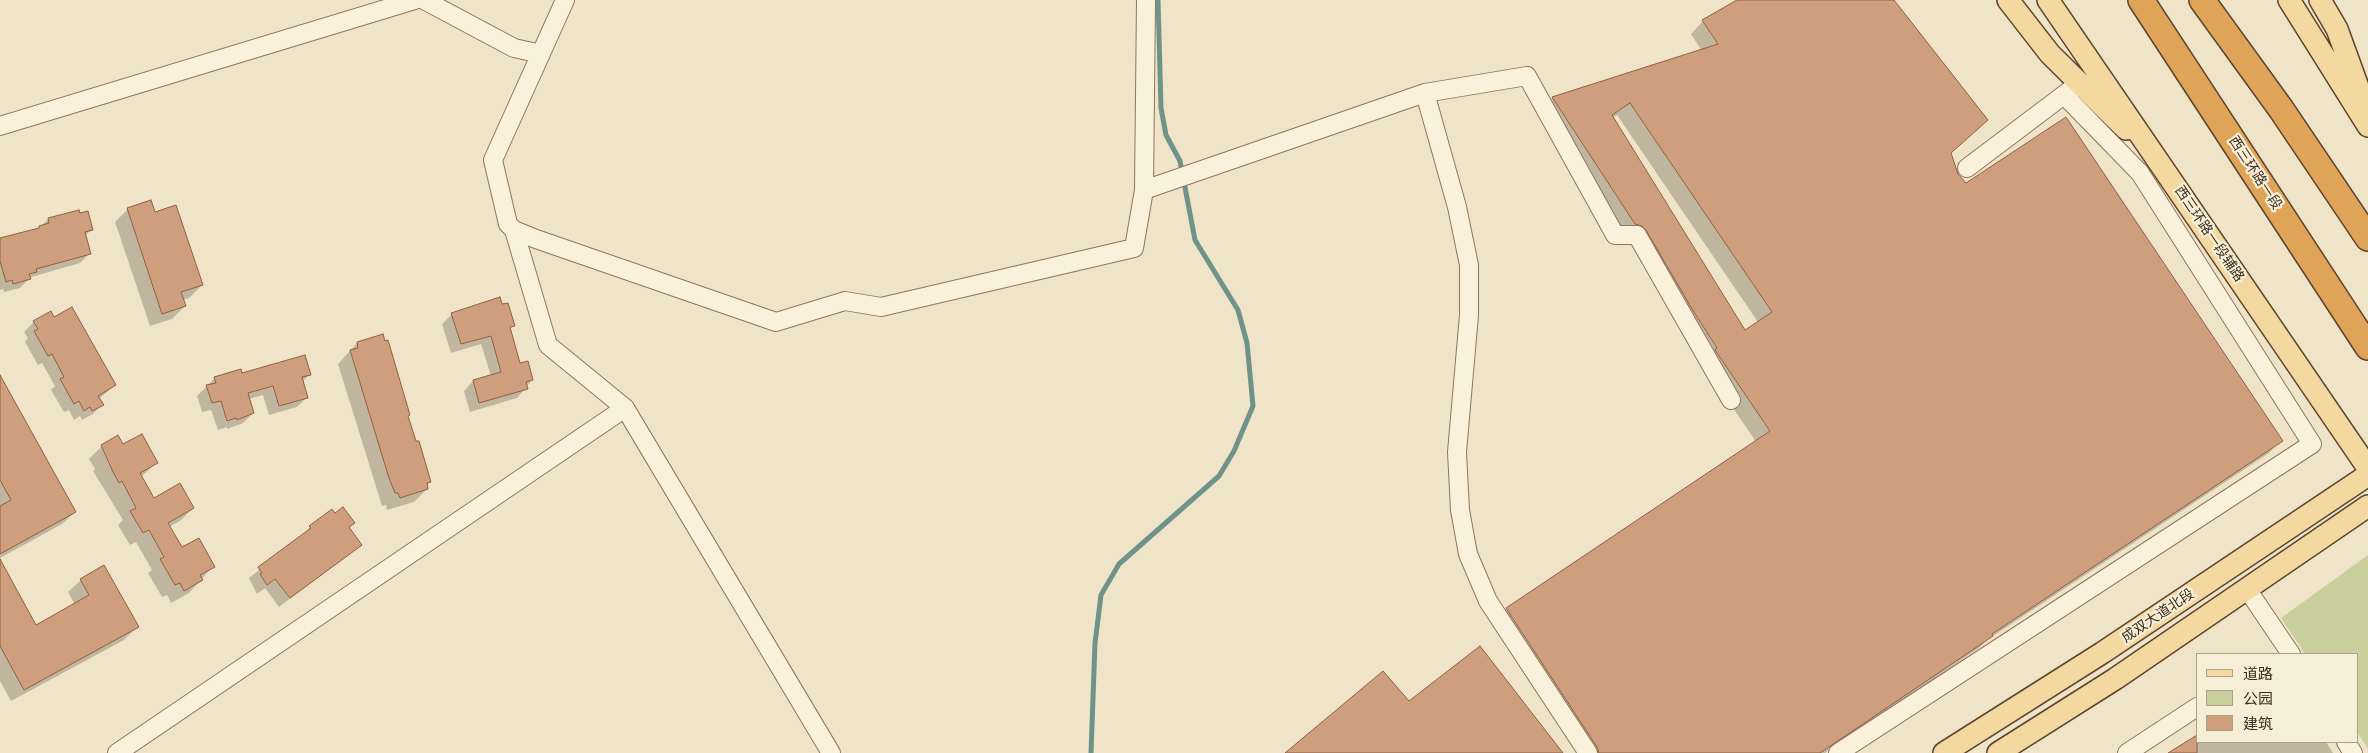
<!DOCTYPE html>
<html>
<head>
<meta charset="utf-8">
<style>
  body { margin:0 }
  #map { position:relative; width:2368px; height:753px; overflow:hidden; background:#f0e4c8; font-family:"Noto Serif","Noto Sans SC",serif }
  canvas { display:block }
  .legend { position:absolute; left:2196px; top:653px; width:162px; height:90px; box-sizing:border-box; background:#f7eed8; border:1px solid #ada18e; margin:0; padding:6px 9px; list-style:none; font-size:15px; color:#3d2e20 }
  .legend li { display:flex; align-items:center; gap:10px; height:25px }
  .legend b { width:25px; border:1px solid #ada18e }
</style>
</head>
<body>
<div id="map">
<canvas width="2368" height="753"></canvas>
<ul class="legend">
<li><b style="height:6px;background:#f3d9a0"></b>道路</li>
<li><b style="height:14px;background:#c9cf9b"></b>公园</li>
<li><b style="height:14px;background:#cf9f7d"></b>建筑</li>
</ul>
</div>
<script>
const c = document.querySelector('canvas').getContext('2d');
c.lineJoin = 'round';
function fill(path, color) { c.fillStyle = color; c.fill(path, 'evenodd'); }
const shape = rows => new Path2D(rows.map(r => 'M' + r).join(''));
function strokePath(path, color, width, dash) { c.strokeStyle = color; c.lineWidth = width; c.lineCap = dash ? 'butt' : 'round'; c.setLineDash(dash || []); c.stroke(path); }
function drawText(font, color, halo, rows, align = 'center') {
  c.font = font + ' "Noto Serif","Noto Sans SC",serif'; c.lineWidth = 4.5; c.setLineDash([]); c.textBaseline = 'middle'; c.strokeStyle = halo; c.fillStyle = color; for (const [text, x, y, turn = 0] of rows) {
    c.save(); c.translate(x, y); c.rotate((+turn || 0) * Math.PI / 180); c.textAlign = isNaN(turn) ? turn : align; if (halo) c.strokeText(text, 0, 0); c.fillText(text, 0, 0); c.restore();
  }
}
const green = shape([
  [2368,555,2368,749,2357,732,2357,654,2305,654,2281,618]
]);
const shadow = shape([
  [1739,0,1892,0,1957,175,1965,185,2281,440,2269,453,1987,640,1979,648,1825,753,1580,753,1494,622,1506,609,1756,442,1703,363,1634,242,1623,237,1540,111,1552,98,1702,51,1691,34,1703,21],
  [1617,115,1758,322,1744,332,1612,118],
  [128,209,154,213,202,285,189,298,183,300,185,306,172,319,150,326,115,222],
  [48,219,91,230,85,236,90,253,80,263,31,277,20,288,4,292,3,289,0,290,0,240,37,230],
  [502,306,514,325,509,330,520,365,532,380,517,398,470,412,464,391,473,381,491,376,481,344,451,353,442,324,452,314],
  [34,322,115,385,99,399,102,404,93,414,82,420,80,416,74,420,69,410,64,412,51,390,55,386,42,363,38,365,25,342,28,338,24,332],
  [357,343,407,417,430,482,426,486,427,489,414,502,387,510,386,505,382,506,338,364],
  [310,374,302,382,307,397,297,407,269,415,263,395,248,399,253,413,243,423,227,429,227,427,218,430,211,410,202,412,197,396,215,378,241,375],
  [0,377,75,512,62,524,0,558],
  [102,446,123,446,157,462,141,477,153,499,193,508,180,521,169,527,182,549,213,566,189,593,171,603,167,595,162,597,148,573,152,570,136,542,130,545,118,525,123,520,93,471,95,469,89,459],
  [334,515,353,523,348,528,360,544,350,554,279,607,265,588,257,594,249,578,301,537,310,527],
  [0,562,36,626,75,605,68,592,81,580,137,627,124,640,11,701,0,681],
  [2197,742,2326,742,2333,753,2170,753]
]);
const stream = shape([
  [1091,753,1095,643,1101,595,1119,564,1219,476,1234,451,1253,406,1247,343,1238,310,1195,240,1180,161,1166,135,1161,108,1158,0]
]);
const building = shape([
  [1737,0,1894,0,1988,120,1951,153,1958,174,1966,183,2066,117,2283,441,1992,634,1993,636,1820,753,1599,753,1597,747,1506,608,1770,431,1715,350,1717,348,1692,309,1646,230,1642,226,1635,224,1552,97,1718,44,1702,20,1737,0],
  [1630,103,1772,312,1745,330,1612,115,1630,103],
  [151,200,155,212,176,205,203,285,181,292,186,306,162,314,127,208,151,200],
  [79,210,80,213,88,211,93,230,85,232,91,254,36,269,37,272,29,274,31,279,13,284,12,280,6,282,0,261,0,238,39,228,39,226,49,223,48,218,79,210],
  [500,297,502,304,508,303,515,326,510,327,520,363,528,361,533,380,526,382,528,389,479,403,473,380,501,372,491,336,461,344,451,313,500,297],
  [72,307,116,385,98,396,104,405,92,411,90,407,84,411,79,401,74,404,60,379,64,377,52,354,48,356,34,331,38,329,33,321,51,311,54,317,72,307],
  [383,334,385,341,388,340,410,415,408,416,416,441,419,441,431,482,427,483,428,489,400,498,398,493,395,493,389,478,350,350,358,348,357,342,383,334],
  [305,355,311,375,302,377,308,398,279,406,273,386,248,393,254,413,237,420,236,418,227,421,221,401,212,403,206,385,216,383,214,377,241,369,242,373,305,355],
  [0,375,76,512,0,554,0,506,11,500,0,480,0,375],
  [142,434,158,463,140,473,154,498,180,483,194,508,168,523,182,547,199,538,215,567,200,575,203,580,184,591,180,583,175,585,160,559,164,557,149,530,143,533,130,511,136,508,122,481,119,483,113,472,101,445,118,435,123,444,142,434],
  [343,507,355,523,349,527,362,545,290,598,275,579,267,585,260,574,262,573,258,567,311,528,309,526,332,509,335,513,343,507],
  [0,559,36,625,89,595,80,579,104,565,139,627,24,690,0,646,0,559],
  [1480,646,1563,753,1285,753,1383,671,1409,701,1480,646],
  [2197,735,2197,753,2168,753,2197,735]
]);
const minor = shape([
  [424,0,514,48,541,54],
  [565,0,493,160,508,224,514,230,536,239,776,322,845,301,881,307,1134,248,1144,190,1146,0],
  [1425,93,1457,207,1469,265,1469,315,1457,452,1460,510,1468,554,1488,601,1588,753],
  [0,126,415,0],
  [1967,168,2073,88],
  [1144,190,1425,93,1527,76,1615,235,1637,235,1731,400],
  [514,230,548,345,625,408,831,753],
  [2247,589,2291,654],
  [2346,742,2353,753],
  [117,753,625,408],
  [1838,753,2312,444,2140,173,2065,96],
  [2127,753,2197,707]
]);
const major = shape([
  [2008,0,2050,54,2126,129],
  [2048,0,2368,468],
  [2289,0,2368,126],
  [2320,0,2337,29,2362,98],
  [1944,753,2102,653,2368,475],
  [1998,753,2115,679,2368,506]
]);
const highway = shape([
  [2141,0,2368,347],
  [2202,0,2281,109,2368,238]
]);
const streetNames = [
  ["西三环路一段",2255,173,57],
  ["西三环路一段辅路",2209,234,56],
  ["成双大道北段",2158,616,-34]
];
fill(green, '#c9cf9b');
fill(shadow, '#0003');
strokePath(stream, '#6f938a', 5);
fill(building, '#cf9f7d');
strokePath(building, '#8d5f41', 1);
strokePath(minor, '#8d765c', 20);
strokePath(major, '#5b4430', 24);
strokePath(highway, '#5b4430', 28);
strokePath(minor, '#faf1dc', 18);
strokePath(major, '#f3d9a0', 21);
strokePath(highway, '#e0a458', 25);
drawText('14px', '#3d2e20', '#f7eed8', streetNames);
</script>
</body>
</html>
